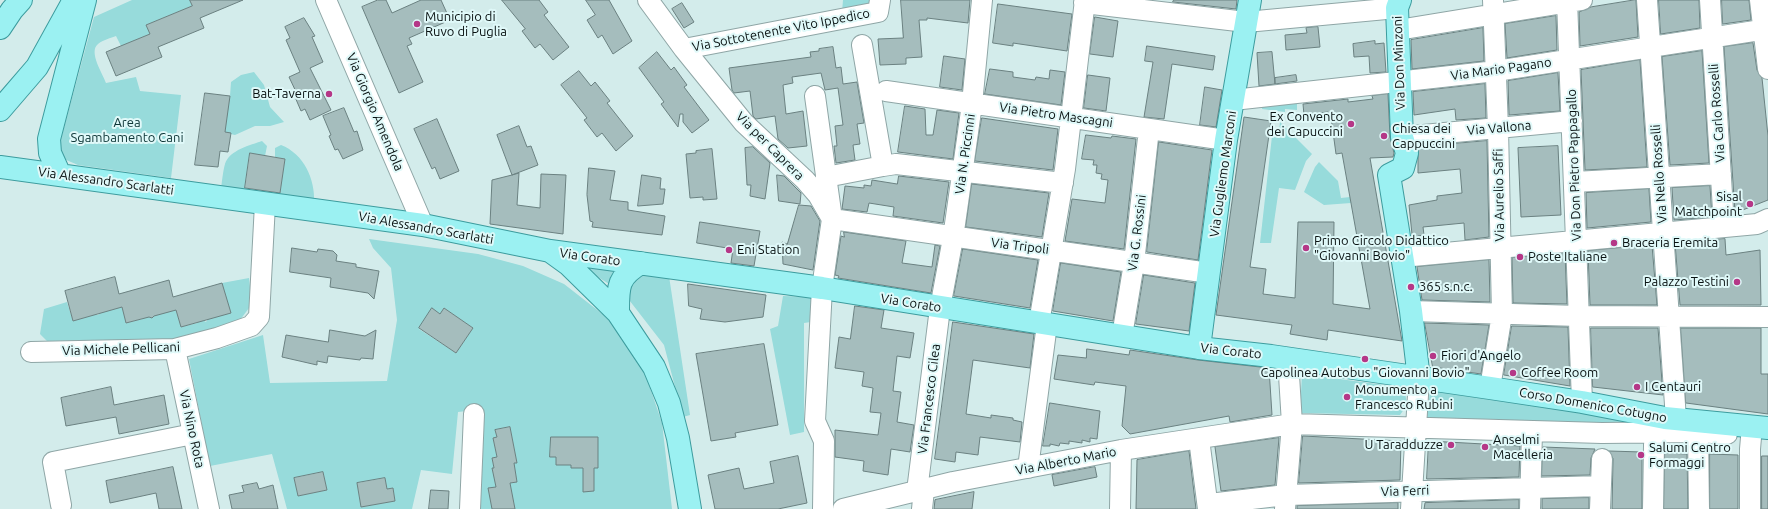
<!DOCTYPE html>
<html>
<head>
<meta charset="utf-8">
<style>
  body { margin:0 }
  canvas { display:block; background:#d3eceb }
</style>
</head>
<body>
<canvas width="1768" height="509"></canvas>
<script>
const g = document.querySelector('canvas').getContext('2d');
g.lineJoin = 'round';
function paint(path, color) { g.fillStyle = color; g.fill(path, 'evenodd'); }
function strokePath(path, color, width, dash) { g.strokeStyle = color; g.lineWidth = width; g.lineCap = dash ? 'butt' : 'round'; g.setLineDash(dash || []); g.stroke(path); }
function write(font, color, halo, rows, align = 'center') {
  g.font = font + ' Ubuntu,sans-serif'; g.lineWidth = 4; g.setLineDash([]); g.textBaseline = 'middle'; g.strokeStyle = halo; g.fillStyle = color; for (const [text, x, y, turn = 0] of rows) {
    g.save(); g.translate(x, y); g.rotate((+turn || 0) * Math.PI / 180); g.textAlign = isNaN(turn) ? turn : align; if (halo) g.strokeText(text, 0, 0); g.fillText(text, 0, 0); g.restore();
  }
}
paint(new Path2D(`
  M132 0H190L192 6 146 25 150 34 121 46 116 36C111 38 103 40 98 44 88 52 103 74 106 83L136 77 140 91 181 95 171 178 78 165 64 159 59 146 94 17Z
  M843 0H870L869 7 842 12Z
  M254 72 264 85 270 107 284 122 270 126H255L235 135 212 130 230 96 231 82 241 75Z
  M1297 100V110L1285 109V112L1262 109 1263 103Z
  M1280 122 1312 154 1306 161 1295 190 1279 188 1271 243H1260L1272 136 1281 135 1279 132Z
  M262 141 267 146 265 156 250 153 244 194 221 189C222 181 223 171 225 164 229 150 251 145 262 141Z
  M281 145C304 154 315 179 314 202L279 199 285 159 275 157V148Z
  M1319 162 1338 181 1341 198 1350 197 1351 203 1324 205 1304 192 1315 167Z
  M369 239 478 254 523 266 564 284 614 323 645 373 662 423 672 509H515L509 483 517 482 513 463H517L510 427 495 430 497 437 493 438 497 457 492 458 497 487 489 488 495 509H480L484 409 458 412 452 474 421 470 412 509H287L272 454 210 466 189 359 263 335 270 383 387 381 397 320 391 268 373 248ZM444 308 473 328 456 353 419 329 432 309 440 314ZM551 437H598V468H572L571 465H556V457H550ZM323 472 327 490 298 496 294 478ZM385 478 387 489 393 488 395 501 361 507 357 483Z
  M622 264 609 284 579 265Z
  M639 272 669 276 690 415 683 417 664 345 626 296Z
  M249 278 252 304 240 320 191 339 47 341 40 334 44 309 67 302 73 321 90 316 92 313 98 315 102 310 107 311 122 307 126 323 142 319 146 316 152 318 155 313 176 310 181 327 197 323 201 319 206 322 209 317 230 313 222 283Z
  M783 296 812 297 811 322 804 323V432L790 435 770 329 778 326Z
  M1302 374 1399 387 1405 392 1407 405 1400 415 1300 413Z
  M1430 389 1664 425 1427 420Z`), '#97dbdb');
const building = new Path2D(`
  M190 0H243L200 18 204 28 158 47 162 57 116 76 106 52 150 34 146 25 192 6Z
  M378 0H386L392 13 421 0H441L450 20 409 38 412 44 407 46 423 82 399 93 362 7Z
  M502 0H539L548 12 544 15 569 47 553 60 540 44 535 48 522 31 525 29Z
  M586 0H609L632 41 613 54 602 35 598 38 587 20 595 15Z
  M901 0H970L968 23 927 18V20H919L922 57 906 58V64L880 65 878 39 903 38Z
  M1174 0H1237L1236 9 1173 2Z
  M1636 0 1638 37 1580 46 1579 12 1591 7Z
  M1659 0H1699L1700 28 1661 34Z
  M1722 0H1749L1751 20 1723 24Z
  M682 3 694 22 684 28 672 9Z
  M998 4 1072 14 1067 51 1013 43V46L993 43Z
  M1556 16 1557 50 1507 58 1505 24Z
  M1095 17 1118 21 1113 57 1090 54Z
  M304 18 315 36 312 37 323 62 310 68 331 110 310 120 305 109 301 111 295 97 298 96 289 77 300 72 286 40 290 38 285 27Z
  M1318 27 1320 47 1286 50 1285 35 1307 33 1306 28Z
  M1483 28 1484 61 1412 69 1411 40Z
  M1375 41V44L1384 43 1386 72 1370 73 1369 56 1354 57 1353 44Z
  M1753 43 1757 70 1762 78 1768 136V200L1735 213 1724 47Z
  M1147 46 1215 56 1213 70 1172 64 1164 119 1144 117 1153 62 1145 61Z
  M833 47 836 68 841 67 843 84 857 82 864 123 857 124 860 144 853 145 855 160 836 163 834 146H837L835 126 843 125 838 88 825 90 821 73 792 77 793 83 783 85 786 114 803 111 807 146 788 148 778 139 775 116 756 119 753 116 750 91 734 93 732 90 729 68 811 57 810 52 819 51V49Z
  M1702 51 1709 163 1670 165 1662 57Z
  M657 52 671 70 674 67 687 85 684 87 709 120 692 133 683 122V114H680L678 127 661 104 664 102 639 68Z
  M1272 52 1275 84 1259 86 1257 53Z
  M944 56 965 59 962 90 940 87Z
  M1640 60 1647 167 1585 170 1581 70Z
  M990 69 1013 72V77L1035 80 1036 77 1049 79 1050 70 1065 72 1061 105 985 94Z
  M579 71 591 86 595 82 610 101 607 103 633 136 616 151 602 133 597 137 584 120 587 118 561 85Z
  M1558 73 1560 111 1509 115 1508 81Z
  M1088 75 1110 78 1106 111 1084 108Z
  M1296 75 1297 81 1275 84V78Z
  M1485 84 1486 118 1456 120 1455 109 1414 115 1413 92Z
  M1205 87 1222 90 1216 127 1200 125Z
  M205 93 230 96 225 132 231 133 228 152 220 151 218 167 195 165Z
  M1388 94 1390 137 1394 153 1393 157 1370 158 1402 341 1328 330 1327 340 1290 334 1292 325 1216 315 1244 117 1271 121 1250 267 1266 269 1263 294 1295 298 1298 222H1334L1333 304 1370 309 1342 153 1336 154 1331 117 1329 118 1328 112 1304 115 1303 104 1348 99V102L1373 99 1372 96Z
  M905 106 925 109 926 135H933L937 110 959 113 953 159 898 152Z
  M344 108 354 132 357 131 363 150 343 159 338 149 335 150 329 136 331 135 323 116Z
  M982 118 1058 129 1053 170 975 161Z
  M437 119 459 171 440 179 435 167 432 169 414 129Z
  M519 126 527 147 531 146 538 165 512 175 519 173 517 205 540 208 541 174 566 175 563 234 490 224 492 180 512 175 497 135Z
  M1086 135 1111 138 1112 136 1136 139 1124 249 1065 241 1072 199 1105 203 1108 180 1101 179 1102 174 1096 173 1097 165H1093L1094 160 1082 159Z
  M1487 141 1489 237 1465 240 1464 223 1423 227 1424 235 1418 236 1419 244H1413L1409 205 1437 200V196L1462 193 1460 169 1418 173V147Z
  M1159 142 1212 150 1198 260 1147 252Z
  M1558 146 1561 215 1521 217 1518 148Z
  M753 147 770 163 765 199 750 196 751 185H747L745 148Z
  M712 149 717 199 703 200V197L690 198 686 154 696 153V151Z
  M250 153 285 159 280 193 245 188Z
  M589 168 615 171 610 200 628 202V210L665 216 662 235 592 227 593 222 590 221 587 195Z
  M642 175 661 178 660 189H665L663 204 638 206Z
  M777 175 784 176 801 193 800 204 779 201Z
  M899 176 949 182 943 223 893 216 894 207 869 203 867 212 842 209 845 186 864 188V185L871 186 872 180 897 184Z
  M972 184 1049 193 1042 237 966 227Z
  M1710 186 1712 217 1674 220 1672 188Z
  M1649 189 1651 222 1587 228 1586 193Z
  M799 205 811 206 820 221 813 270 783 264 782 242 787 244Z
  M700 222 760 231 754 266 731 263 733 249 697 243Z
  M844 232 906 241 902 263 932 267 935 245 940 246 931 293 838 278 839 276 835 275 841 236 844 237Z
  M1725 239 1726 255 1760 250 1761 305H1680L1675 243Z
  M1652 245 1657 305H1590L1588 251Z
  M292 248 317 252 318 249 333 251 337 255 336 261 356 264V267L379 271 374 299 368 293 330 287 331 278 290 272Z
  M963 249 1038 260 1030 308 954 296Z
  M1565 253 1567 304 1513 303 1512 258Z
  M1489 260 1490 302 1422 300 1417 267Z
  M1061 263 1121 272 1113 321 1053 311Z
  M1144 275 1195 283 1189 331 1136 324Z
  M115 277 119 294 169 280 173 297 222 283 231 313 181 327 176 310 154 316 152 318 149 317 126 323 122 307 73 321 65 291Z
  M688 284 766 295 763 317 725 322 700 319 702 309 689 306Z
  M855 306 884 310 881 328 914 333 910 358 897 356 893 391 901 392 897 422 914 425 910 452 891 449 888 475 863 471 864 461 835 457V430L878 435 881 413 870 412 873 388 862 386 864 372 835 368 839 337 850 339Z
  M432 308 440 314 444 308 473 328 456 353 419 328Z
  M953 322 1034 334 1030 368 973 360 966 414 991 418V415L1013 418V420L1022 422 1020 442 980 437 978 455 956 452 955 462 935 459Z
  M1425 323 1489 325 1481 374 1433 367Z
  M1512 326 1568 327 1570 386 1504 375Z
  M1591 328H1658L1663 395 1593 387Z
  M1681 328H1761V374H1768V414L1686 403Z
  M330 330 365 336 376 330 373 359 361 358 360 360 328 356 327 363 317 361V365L282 357 286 335 328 342Z
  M764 344 778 425 735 433 736 437 711 441 696 354Z
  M1087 349 1129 355 1130 350 1198 360 1269 368 1272 415 1230 422 1229 416 1130 434 1122 426 1126 386 1095 382 1094 385 1054 379 1058 355 1086 358Z
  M111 387 114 405 164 395 169 424 119 434 116 417 66 426 61 398Z
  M1050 403 1100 411 1097 439 1090 438V442L1082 440V443L1069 441V444L1060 443 1059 446 1050 444V446H1043Z
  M510 427 517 463H514L517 482 510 483 515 509H492L488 488 496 487 492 468H494L492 458 497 457 493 438 497 437 495 430Z
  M1303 436 1401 441 1400 480 1299 483Z
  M551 437H598V468H594V491L583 492V468H571V465H556V457H550Z
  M1279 438 1275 485 1221 491 1215 447Z
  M1429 441 1520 446 1519 477 1427 479Z
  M1543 447 1595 449 1591 458 1590 475 1542 476Z
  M1189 451 1196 509H1136L1137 460Z
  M1609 451 1642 452V509H1612L1613 459Z
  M1665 453 1687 454 1688 509H1664Z
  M1710 454 1738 455V509H1710Z
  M798 456 807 503 778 509H715L708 475 739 468 744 489 774 483 770 462Z
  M1762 456H1768V509H1762Z
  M173 467 182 509H159L156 493 110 503 106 481Z
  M1095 467 1097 477 1054 486 1052 475Z
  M323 472 327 490 298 496 294 478Z
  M385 478 387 489 393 488 395 501 361 507 357 483Z
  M257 483 259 489 273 485 278 509H232L229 495 244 492 242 486Z
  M431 490 449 491 448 509H429Z
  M974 492 972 509H934L935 500Z
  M1589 498V509H1542V499Z
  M1519 500V509H1424L1425 503Z
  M1398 503V509H1297V506Z`);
paint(building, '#a5bdbd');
strokePath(building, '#6b8181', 1);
const minor = new Path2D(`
  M326 0 423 225
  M648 0 684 49 744 123 805 180 818 195 832 219 822 288 815 421 824 441 823 509
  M1567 0 1582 402
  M1647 0 1676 419
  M1710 0 1724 226
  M1760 0 1768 69
  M1084 3 1246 22 1397 8
  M1398 30 1582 0
  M684 49 878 12 880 0
  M886 91 1226 140
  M815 96 832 219 1209 273
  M1233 100 1496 71 1768 29
  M1402 137 1572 121
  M883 166 896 164 1063 183
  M826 177 883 166 862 45
  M1574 182 1721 174
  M1402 257 1757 224 1768 219
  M1411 311 1579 316 1768 317
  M1039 323 1065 169 1085 0
  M1122 336 1134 263 1149 129
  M175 349 209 509
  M31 352 175 349 217 338 251 326 259 317 265 204
  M1490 388 1502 314 1498 128 1493 0
  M1698 432 1699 509
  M1199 439 1208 509
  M1028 468 1047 324
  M917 491 940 308 953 238 972 104 982 0
  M1209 504 1286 495 1601 486
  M61 505 53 462 193 434
  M470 509 474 414
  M843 509 953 482 1121 450 1292 424 1602 433 1698 432 1727 434
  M922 509 924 490
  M1120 509 1121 450
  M1285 509 1292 424 1288 359
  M1411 509 1419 379
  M1530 509 1532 431
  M1600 509 1602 459
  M1653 509 1654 445 1656 433
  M1750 509V449L1752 426`);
const major = new Path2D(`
  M1400 0 1397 8 1402 137 1407 153 1403 168 1389 175 1411 311 1419 379
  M0 28 12 10 21 0
  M0 110 37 67 74 0
  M0 167 423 225 550 251 568 264 618 313 654 367 669 403 678 438 690 509
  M60 175 50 153 49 139 85 0
  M550 251 822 288 1199 348 1271 356 1490 388 1582 402 1665 418 1768 428
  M618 313C618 287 617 277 641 263
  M1199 348 1226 140 1250 0`);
strokePath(minor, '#8fa6a6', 22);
strokePath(major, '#3d9c9e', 24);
strokePath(minor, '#fff', 20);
strokePath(major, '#9bf1f2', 22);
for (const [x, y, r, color] of [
  [417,24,4,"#b53787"],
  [329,94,4,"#b53787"],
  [1351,124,4,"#b53787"],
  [1384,136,4,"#b53787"],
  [1750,204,4,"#b53787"],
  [1614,243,4,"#b53787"],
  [1306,248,4,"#b53787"],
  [729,250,4,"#b53787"],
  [1520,257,4,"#b53787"],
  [1737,282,4,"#b53787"],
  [1411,287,4,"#b53787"],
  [1433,356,4,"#b53787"],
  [1365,359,4,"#b53787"],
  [1513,373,4,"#b53787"],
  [1637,387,4,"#b53787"],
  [1347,397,4,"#b53787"],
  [1451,445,4,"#b53787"],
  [1485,447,4,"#b53787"],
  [1641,455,4,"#b53787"]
]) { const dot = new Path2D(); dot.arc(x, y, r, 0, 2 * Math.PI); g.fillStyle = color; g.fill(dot); strokePath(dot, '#e0f9f9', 1.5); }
write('13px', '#091212', '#e0f9f9', [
  ["Municipio di",425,17],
  ["Ruvo di Puglia",425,32],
  ["Bat-Taverna",321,94,"right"],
  ["Ex Convento",1343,117,"right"],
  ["dei Capuccini",1343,132,"right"],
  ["Chiesa dei",1392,129],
  ["Cappuccini",1392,144],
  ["Sisal",1742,197,"right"],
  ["Matchpoint",1742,212,"right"],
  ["Primo Circolo Didattico",1314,241],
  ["\"Giovanni Bovio\"",1314,256],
  ["Braceria Eremita",1622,243],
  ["Eni Station",737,250],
  ["Poste Italiane",1528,257],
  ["Palazzo Testini",1729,282,"right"],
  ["365 s.n.c.",1419,287],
  ["Fiori d'Angelo",1441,356],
  ["Capolinea Autobus \"Giovanni Bovio\"",1365,373,"center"],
  ["Coffee Room",1521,373],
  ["I Centauri",1645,387],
  ["Monumento a",1355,390],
  ["Francesco Rubini",1355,405],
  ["Anselmi",1493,440],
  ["Macelleria",1493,455],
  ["U Taradduzze",1443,445,"right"],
  ["Salumi Centro",1649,448],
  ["Formaggi",1649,463]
], 'left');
write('13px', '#091212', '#e0f9f9', [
  ["Via Sottotenente Vito Ippedico",781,30,-11],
  ["Via Don Minzoni",1399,63,-92],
  ["Via Mario Pagano",1501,69,-8],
  ["Via Giorgio Amendola",375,112,67],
  ["Via Carlo Rosselli",1717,113,-94],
  ["Via Pietro Mascagni",1056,115,8],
  ["Via Vallona",1499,128,-5],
  ["Via per Caprera",770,146,45],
  ["Via N. Piccinni",965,154,-82],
  ["Via Don Pietro Pappagallo",1574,165,-92],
  ["Via Gugliemo Marconi",1223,174,-82],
  ["Via Nello Rosselli",1659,174,-94],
  ["Via Alessandro Scarlatti",106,181,8],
  ["Via Aurelio Saffi",1499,195,-91],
  ["Via Alessandro Scarlatti",426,228,10],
  ["Via G. Rossini",1137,233,-83],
  ["Via Tripoli",1020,246,7],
  ["Via Corato",590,257,8],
  ["Via Corato",911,303,9],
  ["Via Michele Pellicani",121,349,-2],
  ["Via Corato",1231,351,6],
  ["Via Francesco Cilea",929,399,-83],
  ["Corso Domenico Cotugno",1593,405,10],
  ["Via Nino Rota",192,429,78],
  ["Via Alberto Mario",1066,461,-11],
  ["Via Ferri",1405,491,-2]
]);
write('13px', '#0e3637', '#e0f9f9', [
  ["Area",127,123],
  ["Sgambamento Cani",127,138]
]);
</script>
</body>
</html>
